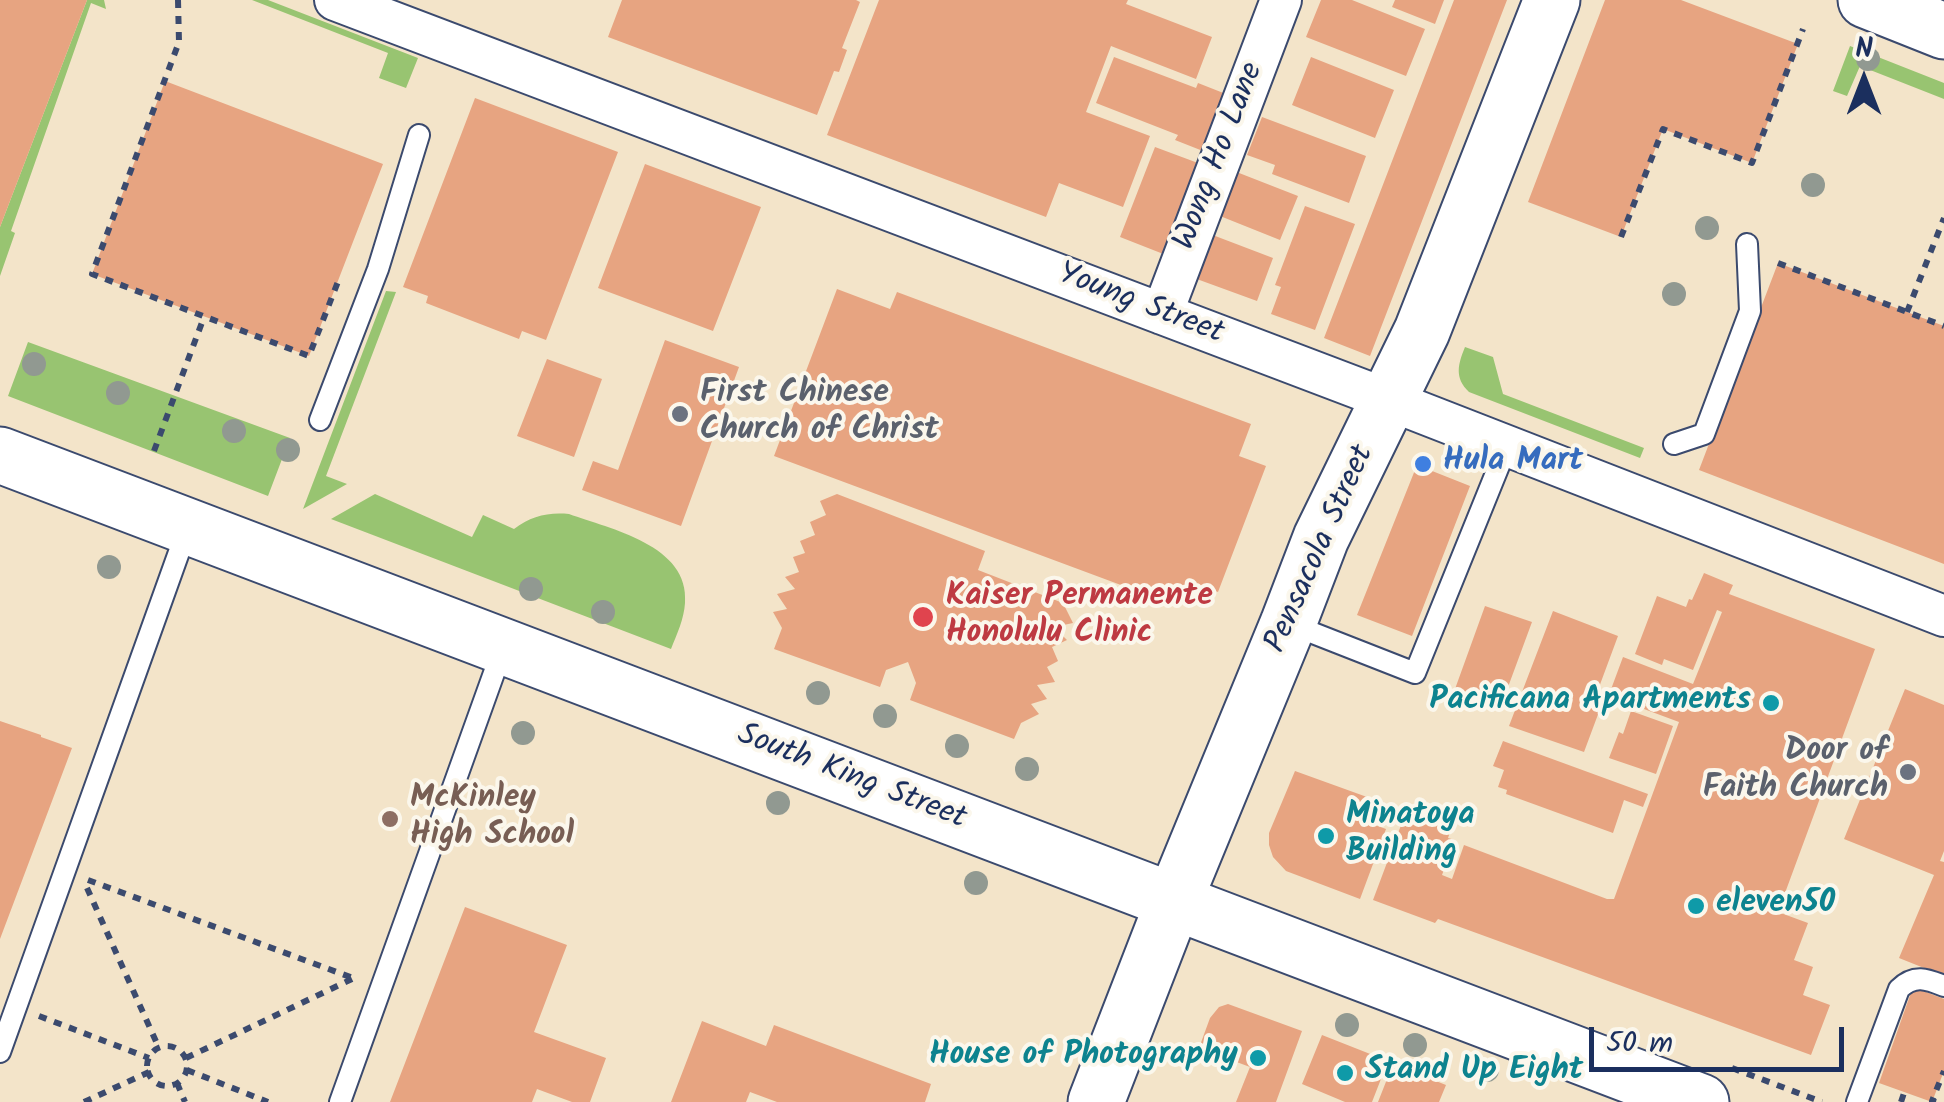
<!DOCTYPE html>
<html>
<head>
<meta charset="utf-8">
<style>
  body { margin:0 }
  #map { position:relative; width:1944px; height:1102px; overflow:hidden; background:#f3e4c9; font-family:Kalam,sans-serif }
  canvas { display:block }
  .north { position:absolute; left:1814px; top:30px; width:100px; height:100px; -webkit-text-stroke:8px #fbf7ec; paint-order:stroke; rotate:0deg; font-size:28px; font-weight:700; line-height:40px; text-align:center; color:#1b2f5e }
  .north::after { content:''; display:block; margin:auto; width:35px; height:45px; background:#1b2f5e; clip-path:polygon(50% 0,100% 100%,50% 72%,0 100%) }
  .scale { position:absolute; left:1589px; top:1027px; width:255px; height:45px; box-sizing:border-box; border:5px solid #1b2f5e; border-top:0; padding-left:12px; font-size:30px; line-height:35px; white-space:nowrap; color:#1b2f5e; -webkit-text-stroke:8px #fbf7ec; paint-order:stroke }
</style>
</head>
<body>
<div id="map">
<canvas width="1944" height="1102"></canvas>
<div class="north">N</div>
<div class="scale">50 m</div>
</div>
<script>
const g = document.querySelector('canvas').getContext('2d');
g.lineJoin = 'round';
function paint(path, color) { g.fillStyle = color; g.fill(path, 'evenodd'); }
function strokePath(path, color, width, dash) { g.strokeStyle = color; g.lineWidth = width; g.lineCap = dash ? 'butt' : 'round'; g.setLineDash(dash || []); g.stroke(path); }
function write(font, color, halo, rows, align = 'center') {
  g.font = font + ' Kalam,sans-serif'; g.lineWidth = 8; g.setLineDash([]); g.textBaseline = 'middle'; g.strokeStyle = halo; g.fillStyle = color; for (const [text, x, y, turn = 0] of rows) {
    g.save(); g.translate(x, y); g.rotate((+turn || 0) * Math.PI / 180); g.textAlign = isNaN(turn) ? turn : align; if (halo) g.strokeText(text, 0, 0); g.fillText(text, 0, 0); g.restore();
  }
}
paint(new Path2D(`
  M87 0H104L106 9 91 3 11 231 15 233 0 276V227Z
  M252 0H268L418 58 406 88 379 78 388 53Z
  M1850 46 1944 83V99L1860 66 1847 96 1833 91Z
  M386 291 396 292 326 476 347 484 303 509Z
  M28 342 290 438 268 496 8 396Z
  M1465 347 1493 357 1503 394 1644 448 1640 458 1469 392C1454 378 1458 364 1465 347Z
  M375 494 472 537 483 515 514 529C531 516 548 512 569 514 610 529 690 545 685 603 684 619 677 634 671 649L331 519Z`), '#98c471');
paint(new Path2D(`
  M0 0H87L0 227Z
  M622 0H856L860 2 842 48 847 50 839 72 834 71 817 115 608 37Z
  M879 0H1128L1126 4 1212 37 1196 79 1111 46 1086 112 1150 136 1123 207 1059 183 1046 217 827 135Z
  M1321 0H1352L1425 29 1406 76 1306 37Z
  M1395 0H1444L1435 24 1392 7Z
  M1454 0H1507L1370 356 1324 338Z
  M1605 0H1681L1798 44 1752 163 1663 129 1621 237 1528 202Z
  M1114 57 1196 88 1198 83 1231 96 1208 153 1175 140 1178 135 1096 103Z
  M1311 57 1394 90 1375 138 1292 105Z
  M165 81 383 164 309 356 92 274Z
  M475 98 618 152 546 340 522 331 519 339 426 303 428 296 403 287Z
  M1262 117 1366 156 1349 203 1272 174 1275 165 1247 155Z
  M1155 147 1206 166 1171 257 1120 237Z
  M645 164 761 207 713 331 598 288Z
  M1234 171 1298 196 1280 240 1220 216 1227 198 1223 197Z
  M1305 206 1355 224 1315 330 1271 314 1281 287 1275 285Z
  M1210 234 1273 258 1257 301 1194 278Z
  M1778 263 1944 326V564L1699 470Z
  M837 289 890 309 897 292 1251 424 1239 456 1266 466 1218 592 1190 582 1180 607 774 456Z
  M665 340 739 367 681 526 582 490 593 461 618 470Z
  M547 359 602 379 574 457 517 436Z
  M1417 465 1470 486 1412 636 1357 615Z
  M837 494 985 551 978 570 1063 603 1073 623 1054 627 1067 640 1052 647 1058 661 1047 667 1055 682 1037 685 1047 699 1031 704 1039 714 1021 723 1014 739 910 700 916 683 908 662 886 670 880 687 774 649 782 628 773 612 787 609 777 594 795 589 785 577 799 572 793 557 805 553 800 541 815 535 810 522 826 515 820 501Z
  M1704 573 1733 585 1729 594 1875 649 1778 912 1808 923 1794 960 1813 967 1803 995 1830 1005 1811 1055 1438 919 1435 923 1373 900 1403 820 1410 823 1415 812 1452 826 1448 838 1455 840 1442 875 1452 879 1464 845 1607 899H1614L1679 722 1644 709 1646 705 1610 692 1623 657 1693 684 1722 612 1717 610 1693 670 1664 659 1662 665 1635 654 1657 596 1686 607 1689 599 1692 600Z
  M1485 606 1532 622 1501 706 1455 689Z
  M1553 611 1618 636 1595 698 1603 701 1584 752 1509 726Z
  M1905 689 1944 705V851L1940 861 1944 862V976L1899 958 1934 875 1844 839Z
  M1631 711 1673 726 1656 774 1609 758 1619 732 1623 734Z
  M0 721 41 735V737L72 748 0 939Z
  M1503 741 1648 794 1643 807 1624 800 1613 833 1506 794 1507 790 1498 787 1504 770 1493 766Z
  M1295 771 1367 797 1358 819 1386 829 1360 899 1286 871 1273 857 1269 845V833Z
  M465 907 567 945 534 1032 606 1058 590 1102H572L537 1089 532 1102H390Z
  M1913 987 1944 999V1071L1932 1102 1879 1083Z
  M1228 1004 1302 1031 1276 1102H1236L1250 1067 1199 1048 1210 1018 1219 1007Z
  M702 1021 766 1046 774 1025 931 1084 925 1102H777L750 1092 746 1102H671Z
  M1322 1035 1388 1061 1372 1102H1345L1302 1084Z
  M1393 1064 1446 1085 1439 1102H1378Z`), '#e7a481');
const lane = new Path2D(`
  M320 420 378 269 419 135
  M1674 444 1704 434 1750 311 1747 244
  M1290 624 1415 673 1507 446
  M0 1052 188 527
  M340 1102 503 648
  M1857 1102 1899 989C1914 974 1927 979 1944 986`);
const street = new Path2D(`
  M335 0 1389 400 1944 616
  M1162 314 1281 0`);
const secondary = new Path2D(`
  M1096 1102 1174 901 1288 624 1321 538 1422 331 1552 0`);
const primary = new Path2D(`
  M1866 0 1944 31
  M0 455 1701 1102`);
strokePath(lane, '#3b4a6e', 24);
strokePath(street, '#3b4a6e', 44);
strokePath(secondary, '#3b4a6e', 59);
strokePath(primary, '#3b4a6e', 59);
strokePath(new Path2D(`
  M178 0 179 42 92 274 309 356 339 279
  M1621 237 1663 129 1752 163 1803 29
  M1778 263 1944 326
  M1907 312 1944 218
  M154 451 204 317
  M88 880 353 978
  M87 888 159 1048
  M39 1016 149 1058
  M147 1066a20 20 0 1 1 40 0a20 20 0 1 1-40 0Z
  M186 1058 352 979
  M1732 1068 1822 1102
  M187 1070 268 1102
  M177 1083 185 1102
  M84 1102 149 1072
  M1901 1102 1904 1093
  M1936 1102 1932 1101 1944 1071`), '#3b4a6e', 6, [8, 8]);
strokePath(lane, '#fff', 20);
strokePath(street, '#fff', 40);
strokePath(secondary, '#fff', 55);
strokePath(primary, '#fff', 55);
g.fillStyle = '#919991';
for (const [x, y] of [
  [1868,59],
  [1813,185],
  [1707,228],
  [1674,294],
  [34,364],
  [118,393],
  [234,431],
  [288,450],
  [109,567],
  [531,589],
  [603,612],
  [818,693],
  [885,716],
  [523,733],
  [957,746],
  [1027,769],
  [778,803],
  [976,883],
  [1347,1025],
  [1415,1045],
  [1487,1070]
]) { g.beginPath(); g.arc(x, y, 12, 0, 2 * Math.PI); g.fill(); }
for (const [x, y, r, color] of [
  [680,414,10,"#6b7280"],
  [1423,464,10,"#3f7fe0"],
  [923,617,12,"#e0444e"],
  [1771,703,10,"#0f9aa8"],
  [1908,772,10,"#6b7280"],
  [390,819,10,"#8d6e63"],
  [1326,836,10,"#0f9aa8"],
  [1696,906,10,"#0f9aa8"],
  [1258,1058,10,"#0f9aa8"],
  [1345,1073,10,"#0f9aa8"]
]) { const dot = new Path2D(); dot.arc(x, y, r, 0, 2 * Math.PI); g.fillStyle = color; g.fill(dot); strokePath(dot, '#fbf7ec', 4); }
write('32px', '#1b2f5e', '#fbf7ec', [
  ["Wong Ho Lane",1221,157,-69],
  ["Young Street",1140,306,21],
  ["Pensacola Street",1322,550,-66],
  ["South King Street",851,779,21]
]);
write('bold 32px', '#5b616d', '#fbf7ec', [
  ["First Chinese",700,396],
  ["Church of Christ",700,433],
  ["Door of",1888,754,"right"],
  ["Faith Church",1888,791,"right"]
], 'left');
write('bold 32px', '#366cbe', '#fbf7ec', [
  ["Hula Mart",1443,464]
], 'left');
write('bold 32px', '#be3a42', '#fbf7ec', [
  ["Kaiser Permanente",946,599],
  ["Honolulu Clinic",946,636]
], 'left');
write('bold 32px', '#0d838f', '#fbf7ec', [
  ["Pacificana Apartments",1751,703,"right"],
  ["Minatoya",1346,818],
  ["Building",1346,855],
  ["eleven50",1716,906],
  ["House of Photography",1238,1058,"right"],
  ["Stand Up Eight",1365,1073]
], 'left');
write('bold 32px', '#785e54', '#fbf7ec', [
  ["McKinley",410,801],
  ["High School",410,838]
], 'left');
</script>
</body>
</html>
